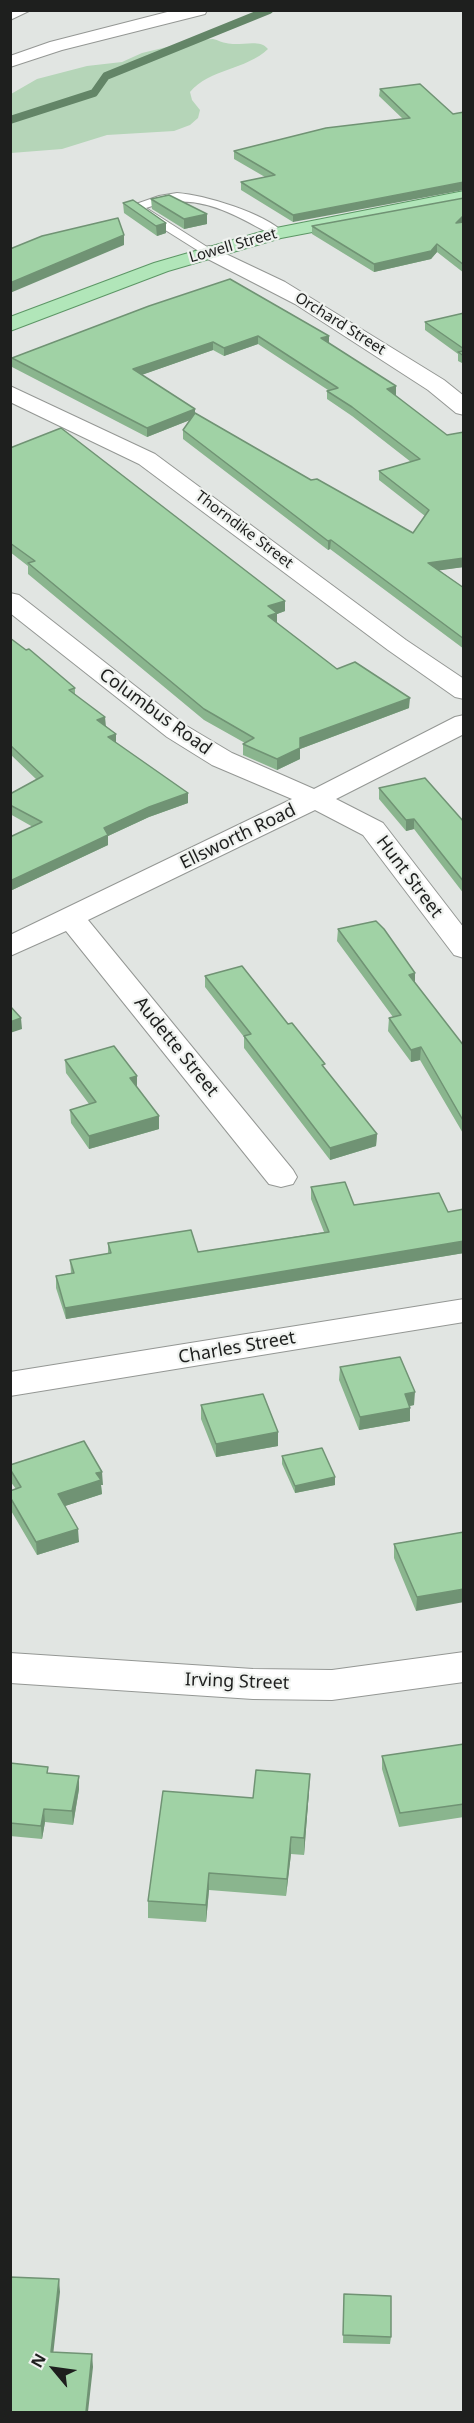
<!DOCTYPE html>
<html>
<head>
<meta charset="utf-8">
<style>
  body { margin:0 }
  #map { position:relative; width:474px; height:2423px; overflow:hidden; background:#e1e5e2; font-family:"Noto Sans",sans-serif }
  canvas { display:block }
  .frame { position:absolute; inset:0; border:12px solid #1e1f1e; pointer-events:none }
  .north { position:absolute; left:24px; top:2339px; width:60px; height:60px; -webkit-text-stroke:4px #eff2ef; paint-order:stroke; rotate:299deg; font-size:16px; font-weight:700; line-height:24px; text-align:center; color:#1e1f1e }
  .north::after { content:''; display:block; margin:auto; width:21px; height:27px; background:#1e1f1e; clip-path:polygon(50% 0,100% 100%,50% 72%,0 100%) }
</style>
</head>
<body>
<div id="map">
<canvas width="474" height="2423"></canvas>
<div class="frame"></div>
<div class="north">N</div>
</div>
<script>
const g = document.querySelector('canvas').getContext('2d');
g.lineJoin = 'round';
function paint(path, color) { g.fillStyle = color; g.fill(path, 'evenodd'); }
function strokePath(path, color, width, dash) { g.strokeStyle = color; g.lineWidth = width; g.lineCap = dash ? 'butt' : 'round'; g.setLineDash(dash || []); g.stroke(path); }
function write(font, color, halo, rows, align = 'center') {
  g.font = font + ' "Noto Sans",sans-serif'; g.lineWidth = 4.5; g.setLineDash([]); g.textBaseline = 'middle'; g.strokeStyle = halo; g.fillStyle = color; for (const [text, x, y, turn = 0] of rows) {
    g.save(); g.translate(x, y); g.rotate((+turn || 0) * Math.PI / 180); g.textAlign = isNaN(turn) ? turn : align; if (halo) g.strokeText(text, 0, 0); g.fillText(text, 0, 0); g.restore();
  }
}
paint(new Path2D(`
  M213 39C218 40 223 43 226 43 240 47 259 38 268 49 246 70 209 69 190 92L192 100 200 110 198 118 190 125 174 131 107 135 62 149 11 153V94L37 79 87 66 122 62 142 53 196 40Z`), '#b5d5b8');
strokePath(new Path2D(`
  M10 120 94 93 106 76 269 10`), '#638567', 8);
const lane = new Path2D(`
  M16 10H31L10 20V13Z
  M177 193C205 195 264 213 284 233L278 237 274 236C231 213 196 190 146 208L215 252 213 255H205L135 211 136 204 159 196Z`);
const street = new Path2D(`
  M175 10H207L205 14 62 50 10 67V56L50 42Z
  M209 246 285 282 444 380 464 396V415L456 413 428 390 295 304 202 256 199 252 202 248Z
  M10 386 155 454 406 640 464 679V699L455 697 388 650 139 464 10 402Z
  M10 593 19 595 185 725 232 753 314 789 455 717 464 715V734L336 799 383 823 464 928V958L454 955 363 835 315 810 88 920 293 1170 297 1177 293 1184 281 1187 269 1184 66 931 10 956V935L292 799 212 765 167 737 10 613Z
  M464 1299V1322L10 1396V1372Z
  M464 1652V1682L332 1700 253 1699 10 1683V1653L253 1669 332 1670Z`);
const primary = new Path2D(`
  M464 191V203L281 238 168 271 10 331V317L154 263 271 229Z`);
strokePath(lane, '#949794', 2);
strokePath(street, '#949794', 2);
strokePath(primary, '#5c9665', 2);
paint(lane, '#fff');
paint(street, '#fff');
paint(primary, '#b1e6b9');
paint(new Path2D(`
  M380 89 453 114 293 222 241 190V182L265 177 234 159V151L403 119 379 96Z
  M464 198V273L437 252 431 259 374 272 312 234V226Z
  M151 199 207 214V224L184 229 152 209Z
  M123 203 166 223V233L157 236 124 213Z
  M149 306 329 344 396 395H395L464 567 439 570 464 588V649L330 549 328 550 183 439V430L190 420 147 437 12 367V358ZM258 344 328 390 327 391V399L352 416 411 462 379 471V480L425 516 413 533 311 480 195 413 141 375 213 350 224 356Z
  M464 313V364L458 361V354L425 330V322Z
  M10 448 285 601V611L277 614V623L337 669 409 708 300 749V759L277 770 243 755V744L245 743 204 720 28 574V566L10 552Z
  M10 638 75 688V694L106 726 116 734V743L188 803 149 817 108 836V845L10 891V837L33 827 10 814V794L37 780 10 754Z
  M379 788 464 822V894L414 829 406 831 379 799Z
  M338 929 415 973V983L464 1046V1135L420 1060 411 1062 388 1031 389 1018 393 1017 337 941Z
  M205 976 377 1134 376 1146 330 1160 244 1048V1037L205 987Z
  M65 1060 159 1116V1129L89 1149 71 1123 70 1110 89 1104 66 1073Z
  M311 1187 354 1205 448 1212 464 1209V1253L66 1319 56 1288V1276L71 1273 70 1260 108 1254V1243L198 1252 324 1232 311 1199Z
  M340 1367 414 1405 410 1406V1421L359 1430 339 1380Z
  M201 1405 278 1432V1446L216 1457 201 1419Z
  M282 1456 335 1485 295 1493 282 1464Z
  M10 1465 103 1485H101L102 1494 65 1506 79 1542 37 1555 10 1509V1491L16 1489 10 1481Z
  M464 1532 416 1611 394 1558V1544Z
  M464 1744V1817L399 1827 382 1769V1756Z
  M10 1757H12V1764L49 1773 79 1776V1789L73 1825 45 1822 42 1839 10 1836Z
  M309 1791 304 1855 291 1854 286 1896 209 1890 206 1922 148 1918V1901L253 1798Z
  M344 2294 391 2337 390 2344 343 2343Z`), '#8ab58e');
paint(new Path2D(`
  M464 182V190L293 222V215Z
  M207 214V224L184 229V219Z
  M464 215V222L456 223Z
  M166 223V233L157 236 156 226Z
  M124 235V245L10 293V283Z
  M437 244V252L431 259 374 272V264Z
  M258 336V344L224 356V348Z
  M329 336V345L321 338Z
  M213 342V350L133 378V369Z
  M396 386V395L387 398V389Z
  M195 409V418L147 437V428Z
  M331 540 330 549 328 550V541Z
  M464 558V567L428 572V563Z
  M285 601V611L277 614V624L268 627V606Z
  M410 698 409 708 300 749V759L277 770V759L300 738Z
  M105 717 106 727 97 720Z
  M116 734V744L108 737Z
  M188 793V803L149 817 108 836V845L10 891V881L104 828 149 807Z
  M414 819V829L406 831V820Z
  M415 973V986L409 975Z
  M21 1018 22 1029 10 1033V1022Z
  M421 1047 420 1060 411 1062V1050Z
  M137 1076V1089L130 1078Z
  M159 1116V1129L89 1149V1136Z
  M377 1134 376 1146 330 1160V1148Z
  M464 1241V1253L66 1319 65 1308Z
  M415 1392 414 1405 404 1407 405 1394Z
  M410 1408V1421L359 1430 360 1417Z
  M278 1432V1446L216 1457V1444Z
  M102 1472 103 1485H101L102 1494 59 1508 58 1494 96 1473Z
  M335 1477V1485L295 1493V1486Z
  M78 1529 79 1542 37 1555 36 1542Z
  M464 1589V1602L416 1611 417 1597Z
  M310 1774 309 1791 304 1855V1838Z
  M79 1776V1789L73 1825 72 1811Z
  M44 1809 45 1822 42 1839 41 1826Z
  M291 1837V1854L286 1896 287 1879Z
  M209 1873V1890L206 1922V1905Z
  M59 2279 60 2292 52 2365 51 2352Z
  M92 2354 93 2367 88 2412H86Z`), '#709374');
const building = new Path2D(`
  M420 84 453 114 464 112V182L293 215 241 182 275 175 234 151 326 128 410 118 380 89Z
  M169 195 207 214 184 219 151 199Z
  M464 198V215L456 223 464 222V265L437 244 431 251 374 264 312 226Z
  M133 200 166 223 156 226 123 203Z
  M118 218 124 235 10 283V249L42 236Z
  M230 279 329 336 321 338 396 386 387 389 447 435 464 432V558L428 563 464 588V639L331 540 328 541 183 430 195 413 311 480 317 479 413 533 429 510 379 471 420 459 352 407 327 391 338 388 258 336 224 348 213 342 133 369 195 409 147 428 12 358 149 306Z
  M464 313V349L425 322Z
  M464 351V356L458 352Z
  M61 428 285 601 268 606 277 613 268 616 337 669 355 662 410 698 300 738V748L277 759 243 744 254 738 204 709 28 563 35 561 10 543V448Z
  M10 638 26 650 29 649 75 688 69 690 105 717 97 720 116 734 108 737 188 793 149 807 104 828 108 835 10 881V837L42 822 10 805V794L43 776 10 745Z
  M425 778 464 822V882L414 819 406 820 379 788Z
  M376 921 384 929 415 973 409 975 464 1046V1122L421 1047 411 1050 389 1018 401 1015 338 929Z
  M242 966 288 1024 292 1023 325 1064 322 1065 377 1134 330 1148 244 1036 251 1034 205 976Z
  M10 1006 21 1018 10 1022Z
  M114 1046 137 1076 130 1078 159 1116 89 1136 70 1110 96 1102 65 1060Z
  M345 1182 354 1205 439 1193 448 1212 464 1209V1241L65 1308 56 1276 74 1273 70 1260 111 1253 108 1243 191 1230 198 1252 329 1232 311 1187Z
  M400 1357 415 1392 405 1394 410 1408 360 1417 340 1367Z
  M263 1394 278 1432 216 1444 201 1405Z
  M84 1441 102 1472 96 1473 101 1480 58 1494 78 1529 36 1542 10 1497V1491L21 1487 10 1469V1465Z
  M322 1448 335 1477 295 1486 282 1456Z
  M464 1532V1589L417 1597 394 1544Z
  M464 1744V1804L400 1813 382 1756Z
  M10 1763 48 1767 47 1773 79 1776 72 1811 44 1809 41 1826 10 1823Z
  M256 1770 310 1774 304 1838 291 1837 287 1879 209 1873 206 1905 148 1901 163 1791 253 1798Z
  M10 2277 59 2279 51 2352 92 2354 86 2412H10Z
  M344 2294 391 2296V2337L343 2335Z`);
paint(building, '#a0d2a5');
strokePath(building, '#709374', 1.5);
write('15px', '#1e1f1e', '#eff2ef', [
  ["Lowell Street",233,246,-16],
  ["Orchard Street",340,324,32],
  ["Thorndike Street",244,530,37]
]);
write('18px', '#1e1f1e', '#eff2ef', [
  ["Columbus Road",155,712,36],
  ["Ellsworth Road",238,837,-26],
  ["Hunt Street",409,877,53],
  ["Audette Street",176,1047,51],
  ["Charles Street",237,1348,-10],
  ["Irving Street",237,1682,2]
]);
</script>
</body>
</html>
